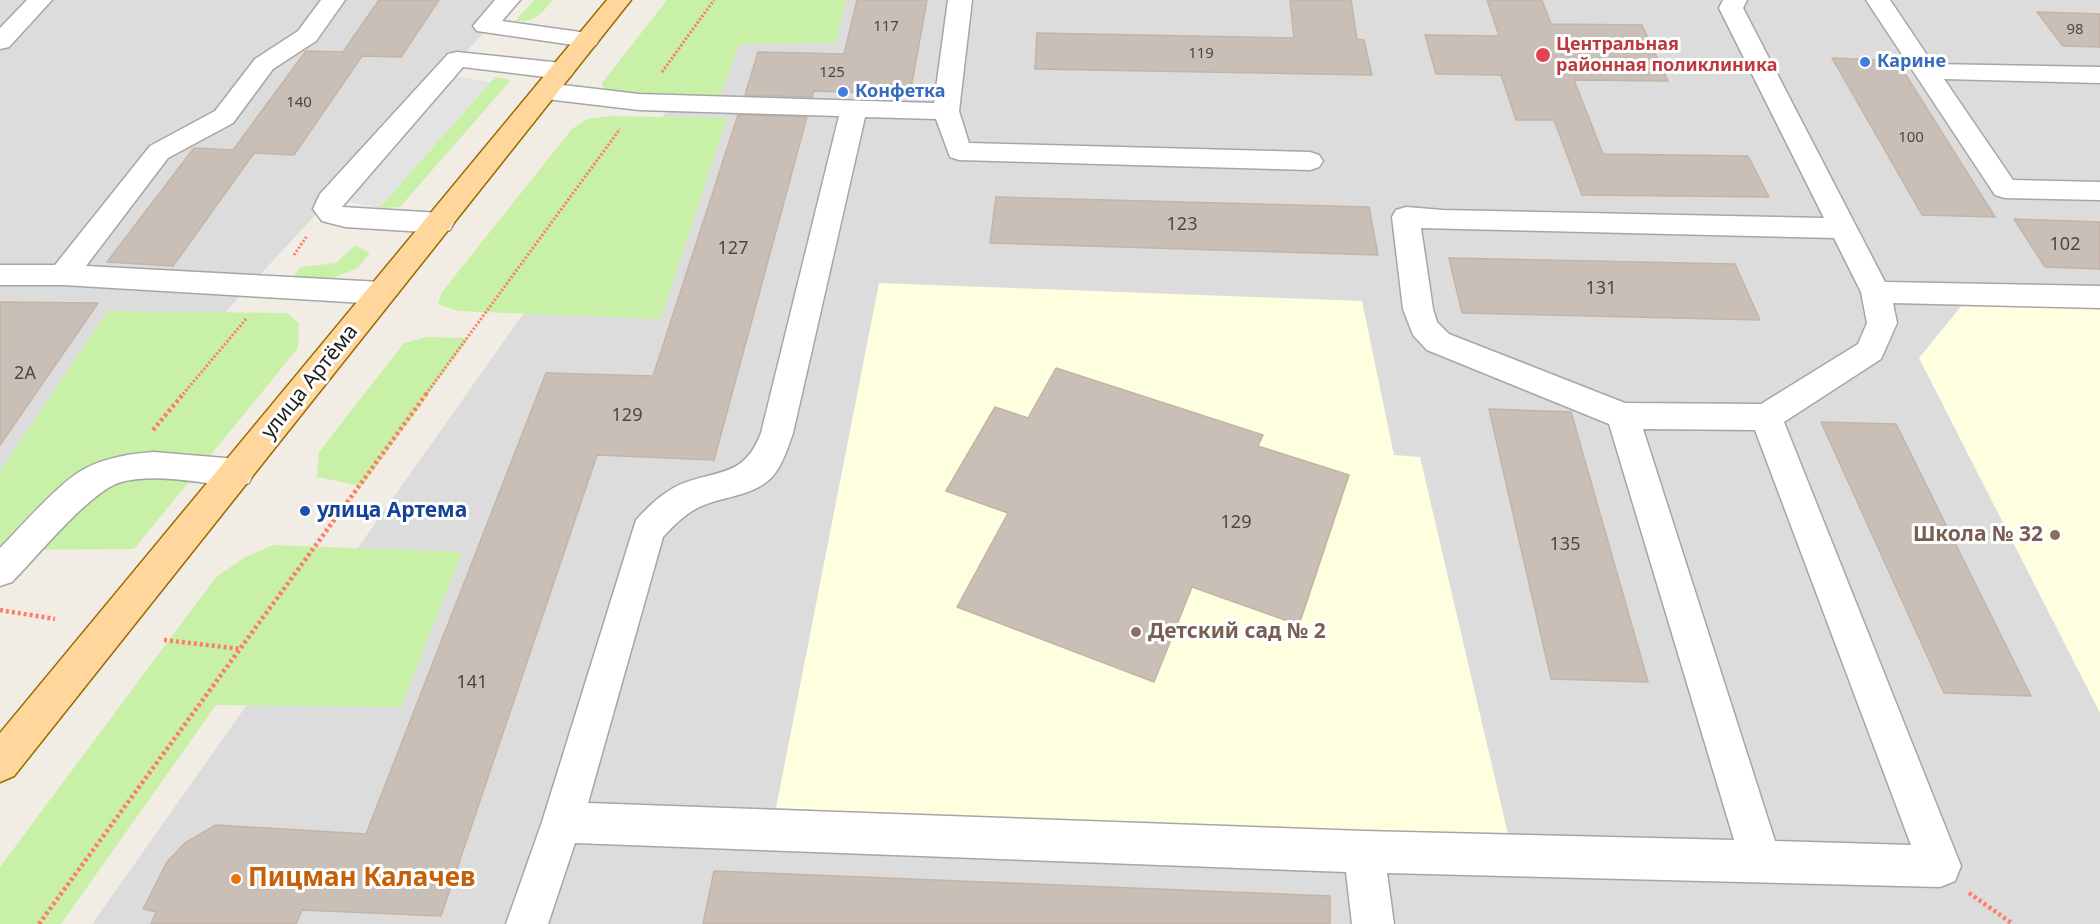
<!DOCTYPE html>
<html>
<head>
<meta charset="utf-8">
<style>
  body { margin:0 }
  canvas { display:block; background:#f1ede5 }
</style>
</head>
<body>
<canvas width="2100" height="924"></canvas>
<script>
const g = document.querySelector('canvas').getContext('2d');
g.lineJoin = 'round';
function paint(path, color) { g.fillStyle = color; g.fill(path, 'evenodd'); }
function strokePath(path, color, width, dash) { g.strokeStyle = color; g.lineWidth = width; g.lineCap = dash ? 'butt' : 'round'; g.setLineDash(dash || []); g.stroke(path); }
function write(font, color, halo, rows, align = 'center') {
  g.font = font + ' "Noto Sans",sans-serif'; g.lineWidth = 6; g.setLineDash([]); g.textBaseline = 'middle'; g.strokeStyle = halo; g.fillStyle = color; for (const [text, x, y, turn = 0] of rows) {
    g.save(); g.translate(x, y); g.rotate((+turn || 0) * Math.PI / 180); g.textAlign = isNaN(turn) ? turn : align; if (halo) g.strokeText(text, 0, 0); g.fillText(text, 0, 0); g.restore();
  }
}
paint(new Path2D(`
  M0 0H514L0 556Z
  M745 0H2100V924H92Z`), '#dddcdc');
paint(new Path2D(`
  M879 283 1362 301 1394 455 1420 457 1510 843 776 808Z
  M1963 304 2100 308V713L1919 358Z`), '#feffdf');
paint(new Path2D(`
  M534 0H553C541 14 534 23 515 21Z
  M667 0H846L836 43 740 44 719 98 605 92 602 83Z
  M495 77 511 80 400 207 379 208Z
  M610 116 727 118 661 319 458 311 438 304 442 292 572 129 587 119Z
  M355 245 370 253 358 268 331 279 286 285 301 267 336 263Z
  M108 311 287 313 299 324 298 348 134 549 0 550V471Z
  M427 337 469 338 362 486 317 477 319 452 404 343Z
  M273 545 462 552 401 707 216 705 61 924H0V867L216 577 244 558Z`), '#c8f0a6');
paint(new Path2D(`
  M449 75 490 82 379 208 335 199Z`), '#e3e3e3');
const building = new Path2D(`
  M379 0H439L401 57 362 56 294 155 254 153 173 266 107 262 194 148 233 150 306 51 343 52Z
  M857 0H927L910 94 814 91 812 97 745 95 758 52 844 54Z
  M1290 0H1351L1357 39 1364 40 1372 75 1035 69 1037 33 1294 38Z
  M1487 0H1542L1551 24 1642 25 1668 81 1574 80 1603 154 1748 156 1769 197 1582 195 1554 120H1516L1501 75 1436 74 1425 35 1499 36Z
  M2037 12 2100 14V47L2063 46Z
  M1832 58 1897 61 1995 217 1922 215Z
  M738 115 807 117 714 460 597 455 441 916 302 910 296 924H151L156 912 143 909 167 862 185 843 216 825 366 834 546 373 653 376Z
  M996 197 1369 207 1378 255 990 243Z
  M2014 219 2100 222V269L2045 267Z
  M1449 258 1735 264 1760 320 1462 313Z
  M0 302 98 303 0 445Z
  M1056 368 1263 435 1258 446 1349 475 1299 625 1192 587 1154 682 957 607 1008 513 946 491 995 407 1028 418Z
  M1489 409 1571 412 1648 682 1551 679Z
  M1821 422 1896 424 2031 696 1944 693Z
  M714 871 1330 896V924H703Z`);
paint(building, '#c9bfb7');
strokePath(building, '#c4b4a5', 1.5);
const minor = new Path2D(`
  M27 0H52L9 47 0 49V28Z
  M321 0H345L316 41 273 69 233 123 168 158 86 266 381 282 391 285 396 293 391 301 381 304 63 285H0V265H55L150 146 215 111 255 59 298 31Z
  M495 0H520L502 21 587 33 596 35 599 40 596 45 587 47 477 31 473 26Z
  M948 0H972L959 111 969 143 1310 152 1319 155 1323 161 1319 167 1310 170 959 160 950 157 936 119 865 117 793 433C788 447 783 464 773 476 756 495 727 496 704 505 688 511 675 524 663 537L588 803 1364 831 1734 840 1609 424 1427 350 1413 335 1403 309 1392 217 1396 210 1406 207 1443 210 1824 218 1719 8 1723 0H1747L1743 8 1885 282 2100 286V308L1893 303 1897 323 1881 359 1784 422 1961 866 1955 881 1940 887 1387 873 1394 924H1352L1346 872 575 843 548 924H506L542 822 636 520C649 506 662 493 679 485 718 469 744 478 761 433L839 116 639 110 546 99 537 97 533 91 537 85 546 83 639 94 934 103ZM1421 228 1834 238 1861 292 1867 323 1858 344 1761 404 1625 403 1449 334 1437 322 1433 309ZM1643 429 1755 430 1911 845 1775 841Z
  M1866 0H1890L1933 64 2100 67V83L1944 79 2013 180 2100 182V200L2005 198 1995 195Z
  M457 52 562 63 571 66 574 71 571 76 562 79 463 67 342 207 440 213 450 216 454 223 450 230 440 233 345 227 322 221 313 209 320 194 448 54Z
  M154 452 237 459 249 463 254 473 249 483 237 487C200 483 158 473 121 482 90 491 37 557 12 582L0 586V548C21 527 61 480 86 468 107 457 130 454 154 452Z`);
const major = new Path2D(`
  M607 0H631L14 776 0 782V733Z`);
strokePath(minor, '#a6a6a6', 3);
strokePath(major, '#9a6b00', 3);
strokePath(new Path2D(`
  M662 72 714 0
  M294 255 307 236
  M183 394 247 318
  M426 394 620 129`), '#ff7b67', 3, [2, 2]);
strokePath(new Path2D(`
  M153 430 184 393
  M0 610 55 619
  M164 640 241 649
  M1969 893 2013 924
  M39 924 427 393`), '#ff7b67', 4.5, [3, 3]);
paint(minor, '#fff');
paint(major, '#ffd69b');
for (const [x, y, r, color] of [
  [1543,55,8,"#e0444e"],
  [1865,62,6,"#3f7fe0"],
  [843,92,6,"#3f7fe0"],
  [305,511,6,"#1a4fb4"],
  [2055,535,6,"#8d6e63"],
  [1136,632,6,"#8d6e63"],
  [236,879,6,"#e8710a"]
]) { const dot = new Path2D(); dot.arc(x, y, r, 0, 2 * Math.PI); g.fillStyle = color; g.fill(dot); strokePath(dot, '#fff', 2); }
write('15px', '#4a4745', null, [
  ["117",886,27],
  ["98",2075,30],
  ["119",1201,54],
  ["125",832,73],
  ["140",299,103],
  ["100",1911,138]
]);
write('bold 18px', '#be3a42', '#fff', [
  ["Центральная",1556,45],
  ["районная поликлиника",1556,66]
], 'left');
write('bold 18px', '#366cbe', '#fff', [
  ["Карине",1877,62],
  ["Конфетка",855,92]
], 'left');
write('18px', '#4a4745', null, [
  ["123",1182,225],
  ["102",2065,245],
  ["127",733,249],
  ["131",1601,289],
  ["2А",25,374],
  ["129",627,416],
  ["129",1236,523],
  ["135",1565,545],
  ["141",472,683]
]);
write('21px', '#1f1f1f', '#fff', [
  ["улица Артёма",310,382,-51]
]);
write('bold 21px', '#164399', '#fff', [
  ["улица Артема",317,511]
], 'left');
write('bold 21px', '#785e54', '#fff', [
  ["Школа № 32",2043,535],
  ["Детский сад № 2",1148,632,"left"]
], 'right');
write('bold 26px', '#c56008', '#fff', [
  ["Пицман Калачев",248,879]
], 'left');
</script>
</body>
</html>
